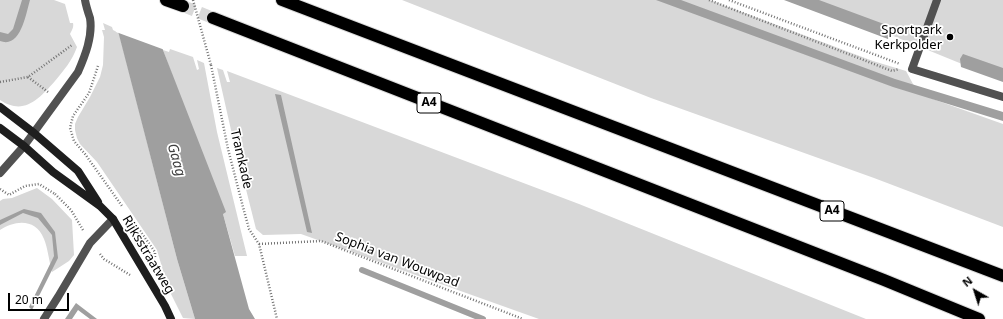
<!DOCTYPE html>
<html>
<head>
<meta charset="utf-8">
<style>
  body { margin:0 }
  #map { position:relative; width:1003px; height:319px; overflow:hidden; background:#fff; font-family:"Noto Sans",sans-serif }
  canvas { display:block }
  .north { position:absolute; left:955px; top:271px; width:40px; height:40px; -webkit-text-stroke:3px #fff; paint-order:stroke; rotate:321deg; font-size:11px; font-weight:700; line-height:16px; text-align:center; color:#000 }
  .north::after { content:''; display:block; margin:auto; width:14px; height:18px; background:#000; clip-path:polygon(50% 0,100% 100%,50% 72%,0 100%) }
  .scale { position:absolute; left:8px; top:293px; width:61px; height:18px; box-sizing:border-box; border:2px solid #000; border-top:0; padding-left:5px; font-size:12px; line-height:14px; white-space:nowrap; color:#000; -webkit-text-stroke:3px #fff; paint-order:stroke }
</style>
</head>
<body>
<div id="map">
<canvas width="1003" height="319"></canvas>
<div class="north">N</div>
<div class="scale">20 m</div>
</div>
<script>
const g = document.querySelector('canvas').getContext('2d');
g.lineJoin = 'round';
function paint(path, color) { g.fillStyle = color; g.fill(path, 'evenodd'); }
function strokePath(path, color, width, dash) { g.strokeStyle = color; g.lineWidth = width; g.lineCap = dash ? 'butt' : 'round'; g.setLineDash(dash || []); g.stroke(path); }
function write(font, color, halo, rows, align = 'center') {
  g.font = font + ' "Noto Sans",sans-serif'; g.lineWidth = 3.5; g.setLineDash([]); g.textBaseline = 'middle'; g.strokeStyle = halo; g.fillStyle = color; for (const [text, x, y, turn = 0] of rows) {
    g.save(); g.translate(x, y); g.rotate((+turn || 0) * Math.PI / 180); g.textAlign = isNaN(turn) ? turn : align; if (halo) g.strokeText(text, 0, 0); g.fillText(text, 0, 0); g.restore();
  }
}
paint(new Path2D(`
  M0 0H54L65 4 70 23H73C74 27 72 30 70 34L77 47C72 61 64 70 55 81 39 99 24 116 0 100Z
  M402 0H710L873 61 906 71 913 84 918 90 930 98 1003 124V227L874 178 651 98Z
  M805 0H1003V79L962 64Z
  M103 23 112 27 113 30 119 33 177 259 195 319 183 318 168 288 157 250 97 162 80 144 77 138 75 130V124L78 117 90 97 100 77 103 65 104 37 102 30H105Z
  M170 49 193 57 197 70 199 69 197 60 204 63 217 132 247 256H235L223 214 163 50 169 52Z
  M217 68 223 70 227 82H230L227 71 579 204 866 319H539L301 234 263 235 256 229 231 130Z
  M37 188 52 199 72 220 74 255 69 261 52 272C49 261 48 249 44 239 36 218 15 220 0 230V201L3 199 12 198Z`), '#d8d8d8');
paint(new Path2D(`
  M22 0H30C26 13 21 49 0 41V32L8 34 13 29Z
  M110 0H150L163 50 226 212 223 214 249 309 255 319H195L177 259Z
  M656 0H681L895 79 1003 112V121L893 87Z
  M784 0H819L892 27 888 39Z
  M963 54 1003 68V82L961 67 960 59Z
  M275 94 281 95 312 233 307 232Z
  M24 209 41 213 55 232 58 258 32 310 29 307 54 256 52 235 38 218 23 213 0 225V220Z
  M76 303 97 319H90L78 310 72 319H65Z`), '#9f9f9f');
paint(new Path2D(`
  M108 0H152L165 50 116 32Z`), '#fff');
strokePath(new Path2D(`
  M362 270 483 319`), '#9f9f9f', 6);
strokePath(new Path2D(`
  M183 6 213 18`), '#d9d9d9', 12, [12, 6]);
const motorway = new Path2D(`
  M166 0 183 6
  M282 0 1003 276
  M213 18 884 280 979 319`);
strokePath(motorway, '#dbdbdb', 14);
strokePath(new Path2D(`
  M709 0 892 71 899 69
  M729 0 900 64
  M211 65 228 149 243 207 249 229 259 244 277 319
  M98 66 89 93 73 116 70 128 74 141 85 154 122 206
  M28 77 48 92
  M0 82 28 77 72 45
  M0 189 9 195 25 186 39 184 55 194
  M55 194 71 210 83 230
  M133 221 155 252V259
  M259 244 321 241 523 319
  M100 254 104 259 130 275`), '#737373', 2.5, [1, 2]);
strokePath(new Path2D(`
  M44 319 58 297 90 243 113 219`), '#515151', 8);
strokePath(new Path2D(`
  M937 0 912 69 1003 97
  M0 173 24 146 78 72C85 56 93 36 90 18 88 12 86 6 85 0`), '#515151', 8);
strokePath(new Path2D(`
  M0 107 34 133 78 171 98 202
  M0 128 24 146 53 172 100 206 113 219 165 306 171 319`), '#1e1e1e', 8);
strokePath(motorway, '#000', 12);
strokePath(new Path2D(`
  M193 0 211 65`), '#737373', 2.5, [1, 2]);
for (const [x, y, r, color] of [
  [950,37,4,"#000"]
]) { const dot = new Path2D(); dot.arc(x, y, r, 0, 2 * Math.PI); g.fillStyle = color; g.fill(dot); strokePath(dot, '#fff', 1.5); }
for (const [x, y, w] of [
  [429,103,24],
  [832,211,24]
]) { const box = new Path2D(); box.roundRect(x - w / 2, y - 10, w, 20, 3); g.fillStyle = '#fff'; g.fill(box); strokePath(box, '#000', 1); }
write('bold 12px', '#000', null, [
  ["A4",429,103],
  ["A4",832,211]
]);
write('13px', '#000', '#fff', [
  ["Sportpark",942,30],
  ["Kerkpolder",942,45]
], 'right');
write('13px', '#000', '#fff', [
  ["Tramkade",241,159,77],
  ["Rijksstraatweg",148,255,59],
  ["Sophia van Wouwpad",397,260,21]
]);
write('italic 14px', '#404040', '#fff', [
  ["Gaag",176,160,74]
]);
</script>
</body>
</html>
